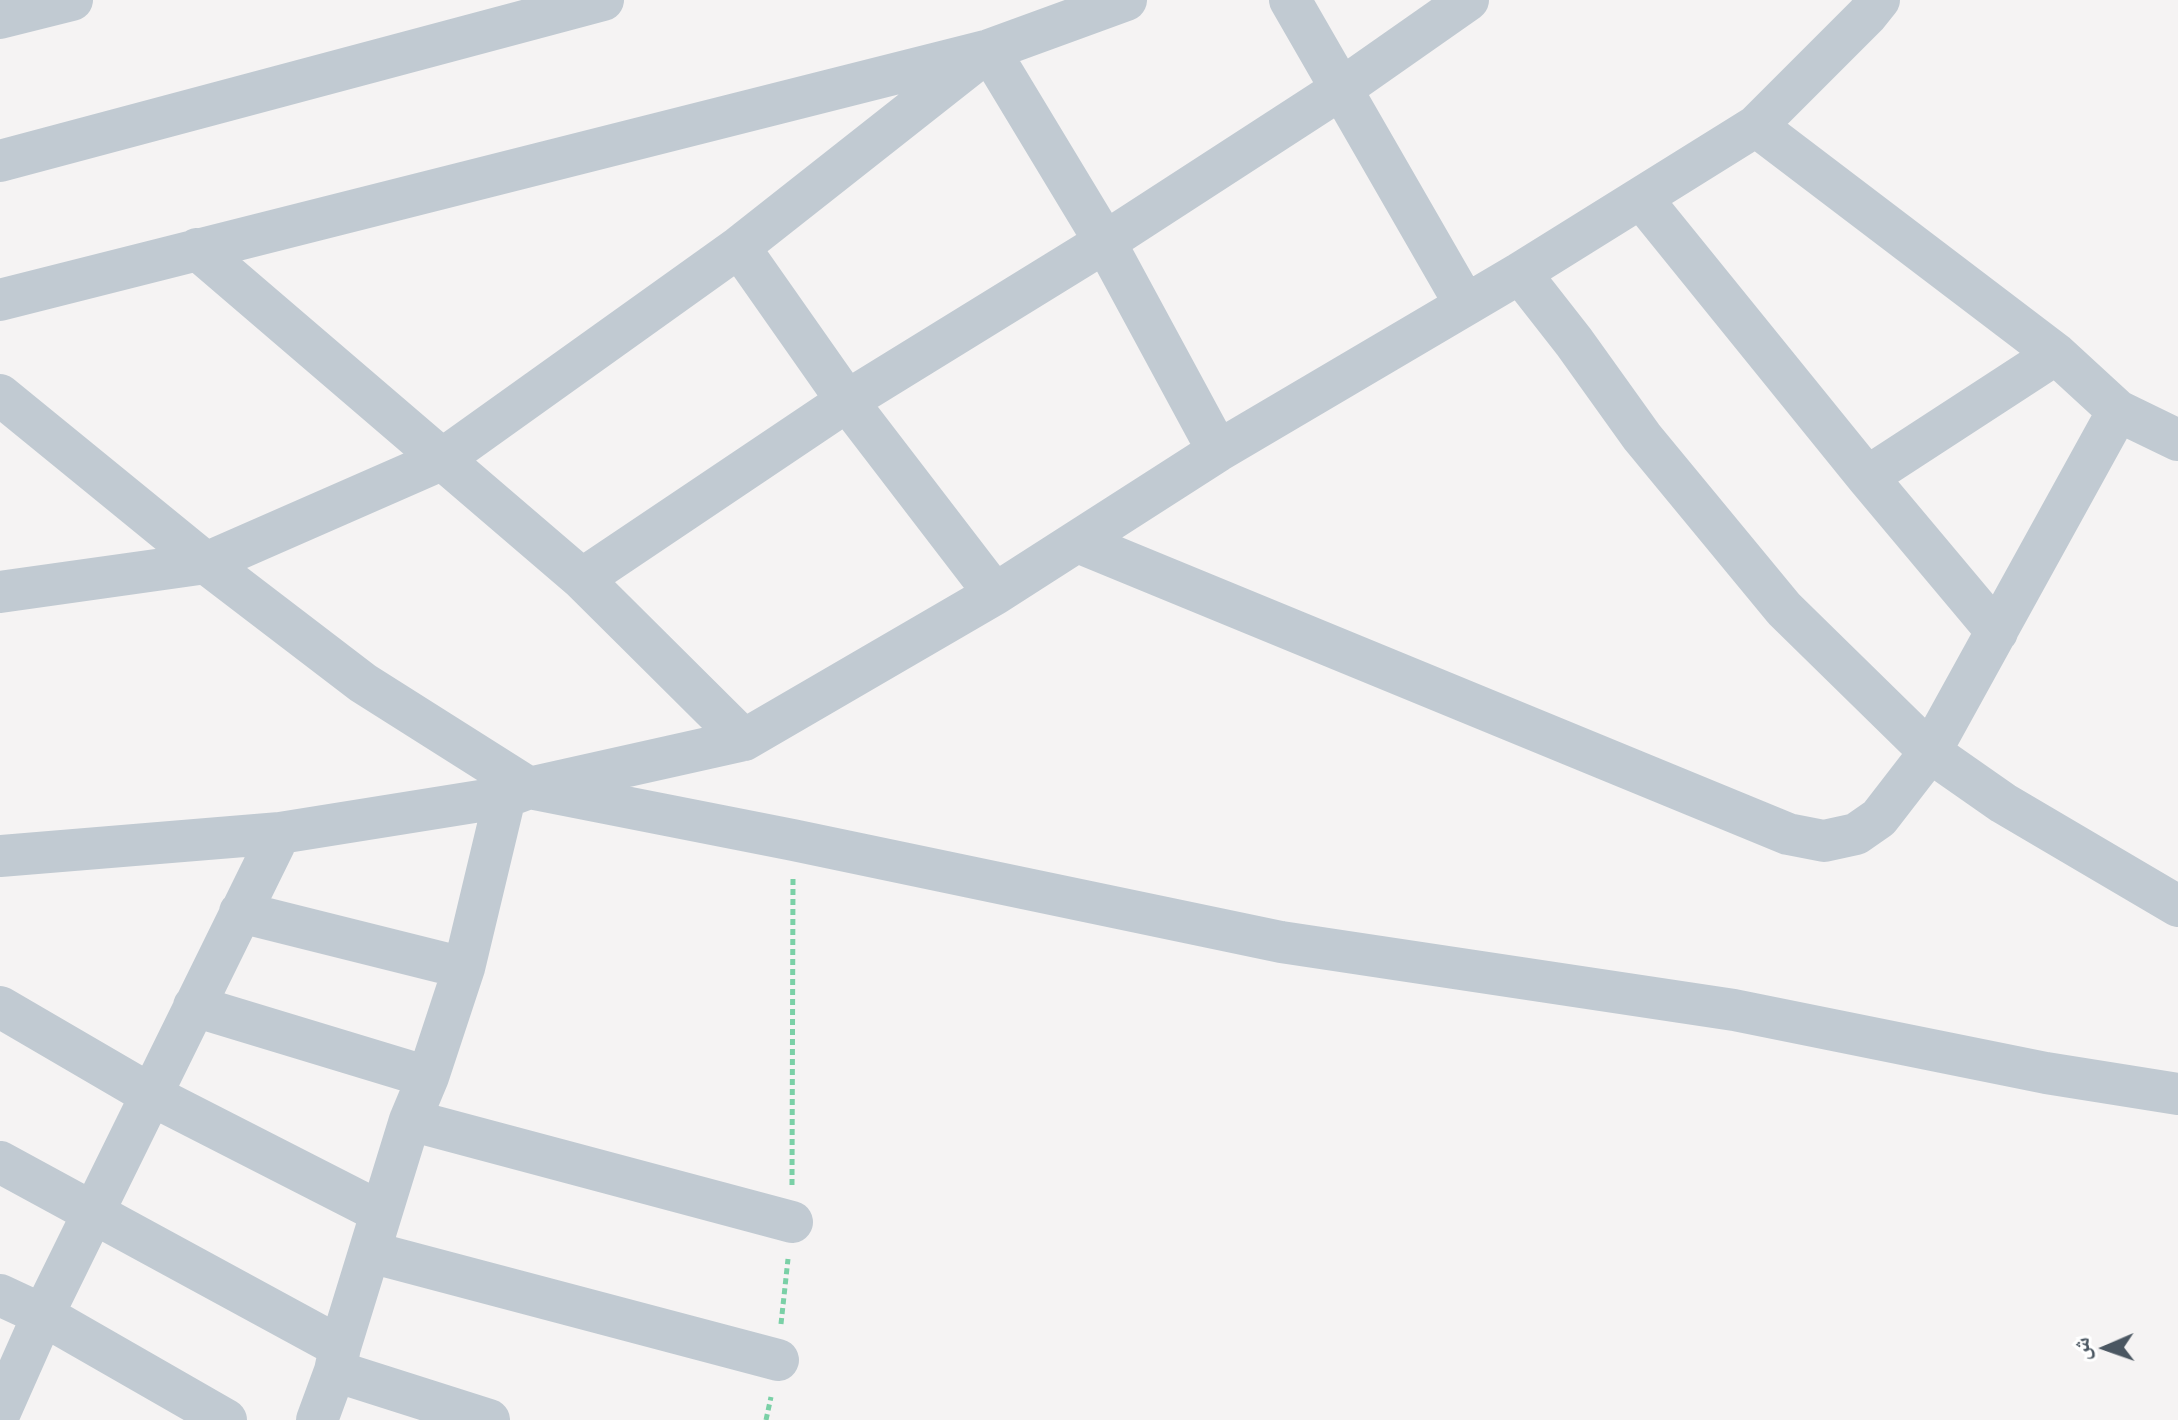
<!DOCTYPE html>
<html>
<head>
<meta charset="utf-8">
<style>
  body { margin:0 }
  #map { position:relative; width:2178px; height:1420px; overflow:hidden; background:#f5f3f3; font-family:Figtree,"Noto Naskh Arabic",sans-serif }
  canvas { display:block }
  .north { position:absolute; left:2066px; top:1308px; width:80px; height:80px; -webkit-text-stroke:6px #fff; paint-order:stroke; rotate:268deg; font-size:22px; font-weight:700; line-height:32px; text-align:center; color:#4a5661 }
  .north::after { content:''; display:block; margin:auto; width:28px; height:36px; background:#4a5661; clip-path:polygon(50% 0,100% 100%,50% 72%,0 100%) }
</style>
</head>
<body>
<div id="map">
<canvas width="2178" height="1420"></canvas>
<div class="north">ش</div>
</div>
<script>
const g = document.querySelector('canvas').getContext('2d');
g.lineJoin = 'round';
function strokePath(path, color, width, dash) { g.strokeStyle = color; g.lineWidth = width; g.lineCap = dash ? 'butt' : 'round'; g.setLineDash(dash || []); g.stroke(path); }
strokePath(new Path2D(`
  M792 1185 793 879
  M781 1324 788 1259
  M766 1420 771 1397`), '#7ad0a6', 5, [6, 4]);
strokePath(new Path2D(`
  M1290 0 1465 304
  M0 18 72 0
  M1756 126 2056 354 2118 411 2178 440
  M0 161 603 0
  M1641 198 1867 477 1997 632
  M739 247 847 401 995 594
  M197 249 582 579 744 740
  M1520 273 1574 342 1642 437 1784 609 1930 752 2003 803 2178 906
  M0 300 989 50 1126 0
  M0 395 206 563 363 683 529 788 793 840 1281 942 1734 1010 2046 1073 2178 1094
  M1867 477 2056 354
  M1078 542 1788 834 1824 841 1856 834 1879 818 1930 752 2118 411
  M582 579 847 401 1105 242 1341 89 1468 0
  M0 592 206 563 441 460 739 247 989 50 1105 242 1218 451
  M0 856 280 833 505 797 529 788 744 740 995 594 1218 451 1520 273 1756 126 1867 15 1879 0
  M240 912 464 968
  M194 1006 428 1077
  M0 1007 151 1095 380 1212
  M410 1120 792 1222
  M0 1162 340 1347
  M370 1252 778 1360
  M0 1295 43 1315 226 1420
  M335 1371 489 1420
  M0 1412 43 1315 280 833
  M317 1420 335 1371 340 1347 410 1120 428 1077 464 968 505 797`), '#c1cad2', 42);
</script>
</body>
</html>
